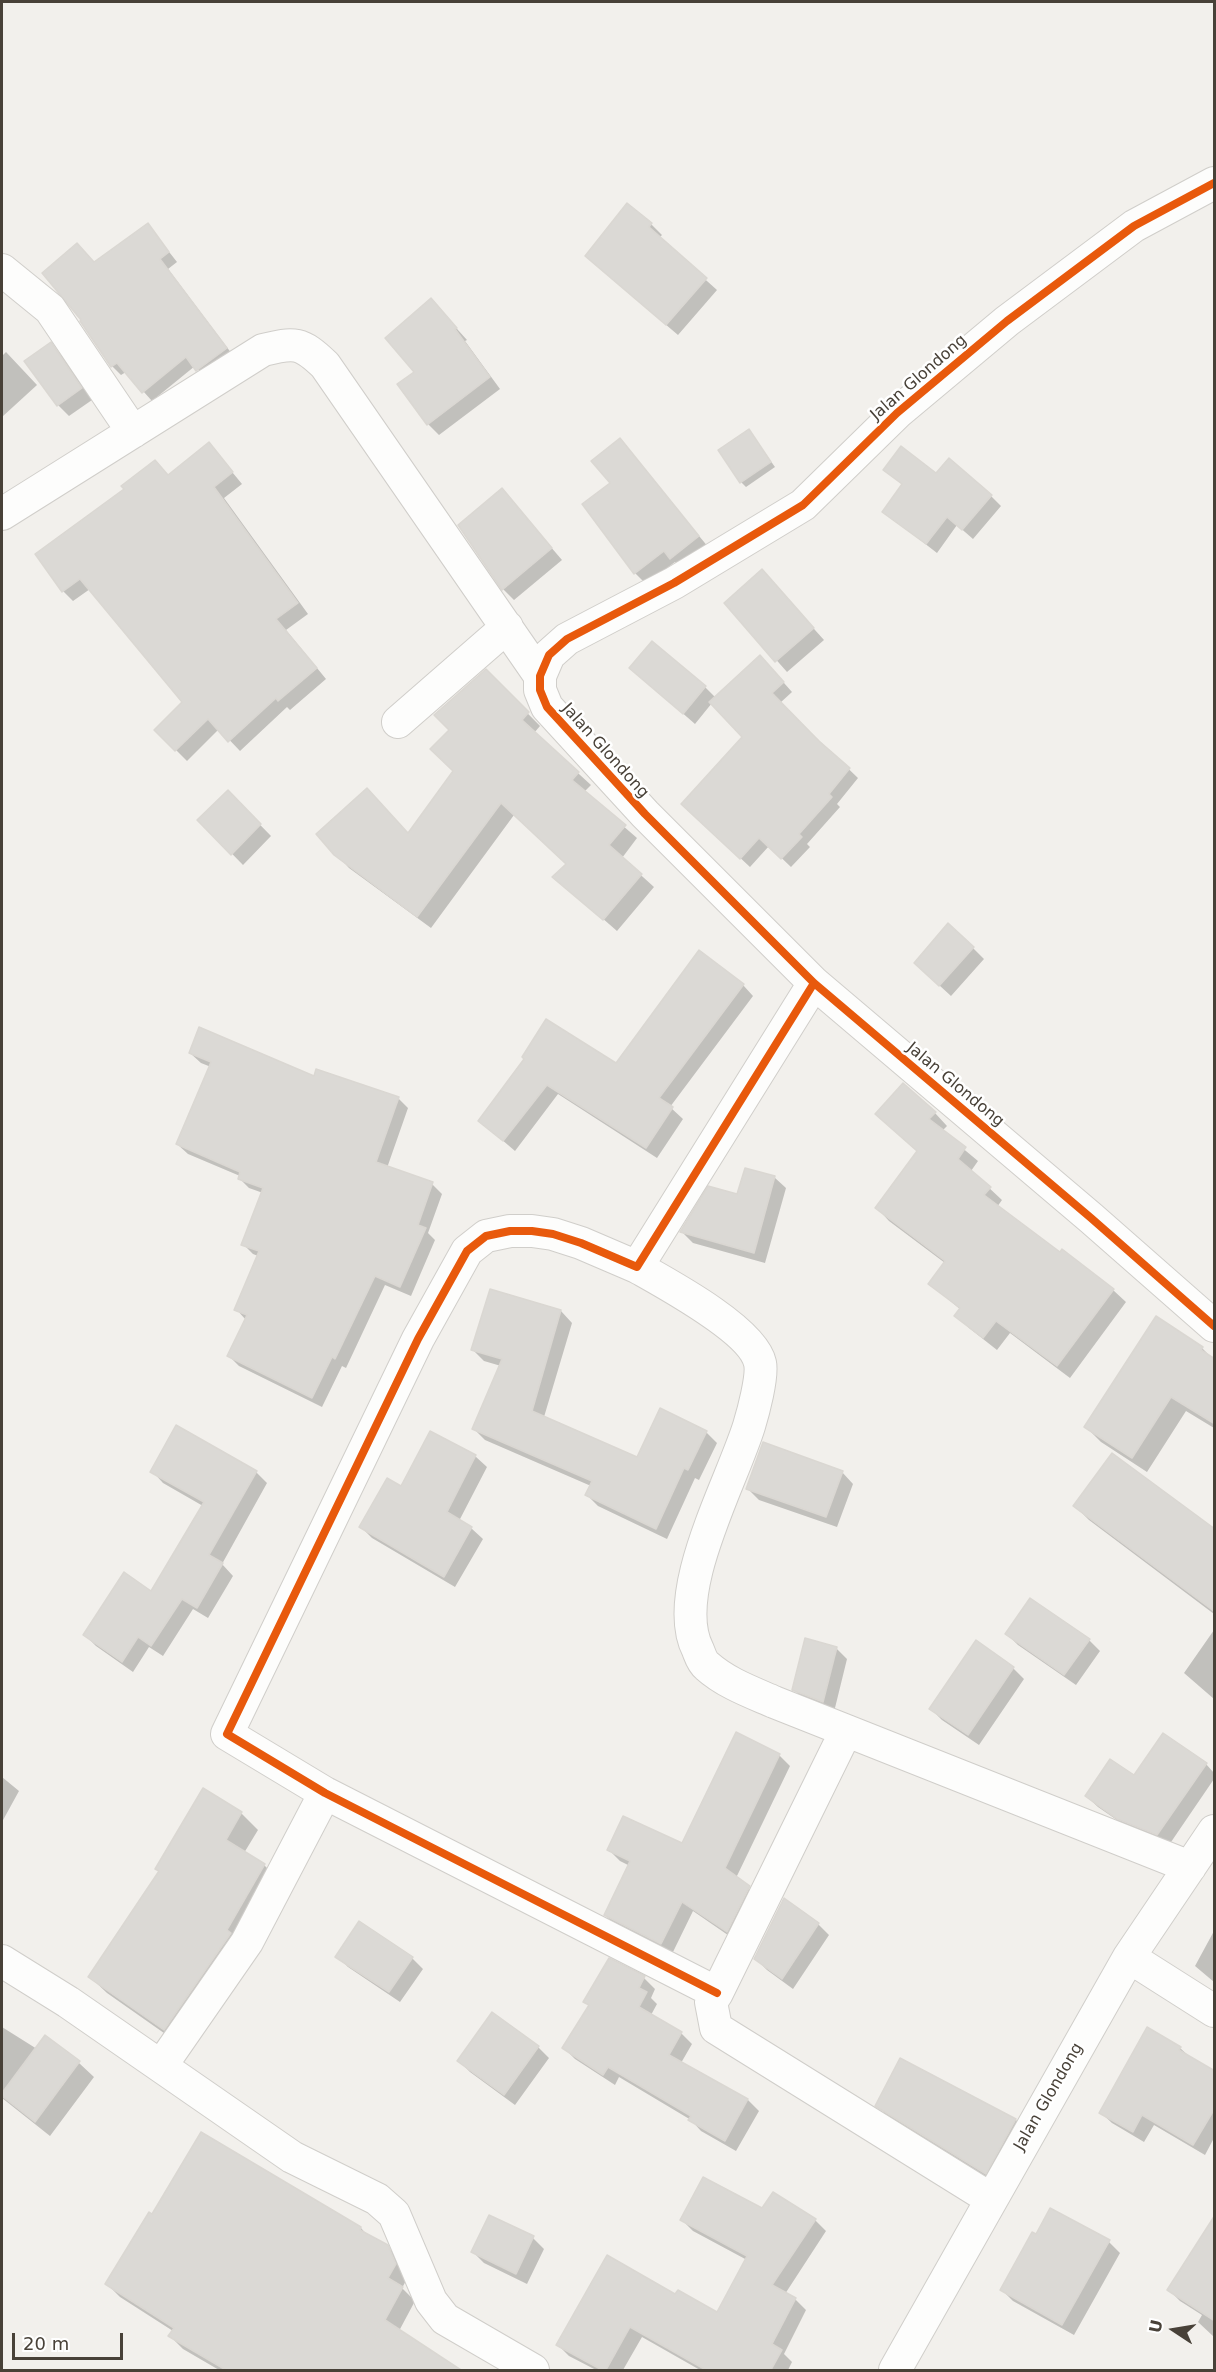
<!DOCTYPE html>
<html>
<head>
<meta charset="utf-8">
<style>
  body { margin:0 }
  #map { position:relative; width:1216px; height:2372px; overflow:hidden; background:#f2f0ec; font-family:"DejaVu Sans",sans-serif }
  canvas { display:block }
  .frame { position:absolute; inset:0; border:3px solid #484138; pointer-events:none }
  .north { position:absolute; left:1144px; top:2300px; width:60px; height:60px; -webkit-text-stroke:4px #fff; paint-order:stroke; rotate:282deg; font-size:16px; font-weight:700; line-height:24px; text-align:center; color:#484138 }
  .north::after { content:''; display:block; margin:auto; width:21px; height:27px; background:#484138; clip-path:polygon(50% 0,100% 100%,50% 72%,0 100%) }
  .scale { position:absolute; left:12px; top:2333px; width:111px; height:27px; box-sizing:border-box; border:3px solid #484138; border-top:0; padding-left:8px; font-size:18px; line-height:21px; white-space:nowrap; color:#484138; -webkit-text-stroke:4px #fff; paint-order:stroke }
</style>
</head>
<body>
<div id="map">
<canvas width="1216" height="2372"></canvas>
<div class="frame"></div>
<div class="north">U</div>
<div class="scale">20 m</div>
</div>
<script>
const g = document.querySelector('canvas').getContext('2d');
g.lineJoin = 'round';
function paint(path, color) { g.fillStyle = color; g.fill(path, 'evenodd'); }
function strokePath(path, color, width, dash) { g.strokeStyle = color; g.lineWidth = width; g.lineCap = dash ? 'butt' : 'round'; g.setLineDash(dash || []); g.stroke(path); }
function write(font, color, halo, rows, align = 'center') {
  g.font = font + ' "DejaVu Sans",sans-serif'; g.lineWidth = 5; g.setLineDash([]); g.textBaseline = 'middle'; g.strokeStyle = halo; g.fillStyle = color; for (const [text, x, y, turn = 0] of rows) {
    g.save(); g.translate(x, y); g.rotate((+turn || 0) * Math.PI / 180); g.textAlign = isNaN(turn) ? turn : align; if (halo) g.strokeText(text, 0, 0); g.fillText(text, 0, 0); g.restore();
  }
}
paint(new Path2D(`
  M651 224 662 235 659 238 717 290 678 335 598 267Z
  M148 225 177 262 168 269 235 358 207 379 195 366 152 401 126 372 121 375 112 366 82 321Z
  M431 300 467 340 465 341 500 389 439 435 428 424 416 372Z
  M50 344 61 355 92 400 69 416 58 405Z
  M6 352 37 385 2 417V356Z
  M749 431 775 467 746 487 741 482Z
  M620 440 709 548 682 569 675 562 646 584 635 573Z
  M209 444 242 484 224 498 308 614 286 630 326 679 290 710 287 707 240 751 219 729 187 761 156 730 184 702 90 589 73 601 63 591 126 490 155 462 169 476Z
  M885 470 936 475 991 496 1001 506 973 539 957 525 937 553 884 512 903 485Z
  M502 490 562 560 514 600 503 589Z
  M762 571 824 640 787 672 726 603Z
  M769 666 792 692 780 703 858 778 837 804 840 807 807 844 810 847 791 867 769 846 750 867 692 813 744 737 712 703 695 724 631 668 705 687 716 698Z
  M486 671 540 726 534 733 591 785 584 792 637 838 622 858 654 887 617 931 555 877 568 864 514 815 431 928 349 868 336 854 408 835 455 771 451 730Z
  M228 792 271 836 243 865 199 820Z
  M973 948 984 959 951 996 927 974Z
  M743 985 753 996 670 1107 683 1119 657 1158 558 1094 515 1151 480 1121 526 1059 616 1065Z
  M190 1053 315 1078 398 1098 408 1108 387 1168 432 1184 442 1194 428 1233 435 1240 411 1296 385 1285 346 1368 342 1366 322 1407 239 1366 229 1356 246 1320 236 1309 258 1256 253 1254 243 1244 263 1193 249 1188 239 1178 240 1176 188 1154 177 1144 211 1067 201 1063Z
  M935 1113 947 1126 942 1131 978 1161 971 1171 1002 1200 997 1207 1113 1290 1126 1302 1070 1378 1010 1333 997 1350 969 1328 956 1316 961 1310 930 1284 945 1263 889 1221 877 1208 918 1152 890 1127Z
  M774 1177 786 1188 765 1263 693 1243 682 1232 738 1196Z
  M561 1311 572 1323 544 1417 637 1459 706 1432 717 1443 699 1480 695 1478 667 1539 598 1506 587 1495 591 1486 485 1440 474 1429 501 1366 484 1361 473 1350Z
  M1202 1348 1214 1360V1428L1186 1411 1147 1472 1101 1442 1086 1427Z
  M431 1433 475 1456 487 1467 459 1521 471 1528 483 1539 455 1587 372 1538 361 1527 402 1488Z
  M152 1471 256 1472 267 1483 222 1564 233 1576 208 1618 193 1609 163 1656 149 1647 133 1672 96 1646 85 1635 152 1593 203 1506 163 1483Z
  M842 1472 853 1484 837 1527 759 1500 748 1489Z
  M1075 1506 1214 1531V1614L1089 1520Z
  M1214 1630V1699L1184 1673Z
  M1007 1634 1089 1640 1100 1651 1076 1685 1018 1645Z
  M836 1648 847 1659 834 1712 805 1700 793 1689Z
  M1013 1668 1024 1679 979 1745 942 1720 931 1709Z
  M779 1755 790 1766 736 1878 760 1898 738 1942 693 1911 672 1954 616 1926 605 1915 630 1866 620 1861 609 1850 683 1845Z
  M1206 1764 1214 1773V1779L1169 1845 1130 1829 1098 1807 1086 1796 1135 1777Z
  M2 1777 19 1791 2 1822Z
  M241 1813 258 1830 244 1853 264 1865 281 1882 181 2045 107 1993 90 1977Z
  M784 1901 818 1924 829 1935 793 1989 767 1970 756 1959Z
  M1214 1931V1982L1195 1966Z
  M337 1956 412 1958 423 1969 400 2002 348 1967Z
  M644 1978 655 1989 651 1998 657 2004 651 2015 681 2033 692 2044 681 2063 748 2100 759 2111 736 2151 701 2131 691 2120 619 2077 615 2085 575 2059 564 2048 590 2006 585 2002Z
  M2 2027 37 2049 46 2037 79 2063 94 2077 50 2136 2 2098Z
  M538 2047 549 2058 515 2105 470 2072 459 2061Z
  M1180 2048 1191 2058 1214 2072V2138L1205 2155 1154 2125 1144 2142 1112 2123 1100 2112Z
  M900 2060 1016 2120 1032 2137 1003 2189 893 2122 877 2105Z
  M763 2210 815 2220 826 2231 785 2294 795 2299 806 2310 784 2354 792 2362 788 2370H700L642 2337 623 2370H596L569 2356 558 2345 676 2296 717 2314 747 2260 693 2231 682 2220Z
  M361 2228 369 2237 387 2246 400 2260 408 2277 402 2288 415 2301 399 2331 458 2370H236L228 2366 225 2370H219L183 2349 170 2336 173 2331 120 2297 107 2284Z
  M533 2238 544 2249 527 2284 484 2263 473 2252Z
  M1109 2242 1120 2253 1074 2335 1013 2301 1002 2290Z
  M1214 2256V2337L1198 2322 1202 2315 1180 2301 1169 2290Z`), '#0003');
const building = new Path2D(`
  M627 203 652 223 649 227 707 278 666 325 585 256Z
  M148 223 169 252 160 259 227 348 196 371 186 357 142 393 117 363 111 367 80 321 81 320 42 273 77 243 94 262Z
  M431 298 457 328 455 329 490 377 427 425 397 384 414 372 385 338Z
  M51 342 82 388 57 406 24 361Z
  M749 429 771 462 740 483 718 450Z
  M620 438 699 536 670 559 664 551 634 574 582 504 610 483 591 461Z
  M209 442 233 472 214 487 298 603 276 619 317 668 278 701 276 698 228 742 208 719 175 751 154 730 182 702 80 579 62 592 35 554 124 489 121 486 155 460 168 475Z
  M901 446 936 473 949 458 992 495 962 530 947 517 926 544 882 512 902 484 883 470Z
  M502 488 552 548 502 590 458 525Z
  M762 569 814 628 775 662 724 603Z
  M652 641 706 686 683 714 629 668Z
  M760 655 784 682 772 693 819 741 850 768 829 794 832 797 799 834 802 837 781 859 759 838 740 859 681 804 742 737 709 702Z
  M486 669 529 712 522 720 579 772 572 780 626 825 609 845 642 874 603 920 552 877 566 864 501 803 417 917 334 855 316 834 367 788 408 833 453 771 430 749 449 730 434 715Z
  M228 790 261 824 231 855 197 820Z
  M948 923 974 947 939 986 914 963Z
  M699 950 744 984 659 1098 673 1107 646 1148 547 1085 503 1141 478 1121 524 1059 522 1057 546 1019 616 1063Z
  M199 1027 314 1076 316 1069 399 1097 376 1162 433 1182 418 1225 426 1228 400 1287 375 1276 335 1359 332 1357 312 1398 227 1356 247 1315 234 1310 259 1251 241 1245 263 1188 238 1179 240 1172 176 1144 211 1062 189 1053Z
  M903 1083 936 1112 929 1119 966 1147 958 1159 991 1187 984 1195 1060 1252 1062 1249 1114 1289 1057 1366 996 1321 983 1338 954 1316 960 1308 928 1284 945 1261 875 1208 917 1151 875 1114Z
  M745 1168 775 1176 754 1253 680 1232 708 1186 737 1194Z
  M490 1289 561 1310 532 1411 637 1457 660 1408 707 1431 688 1470 684 1468 656 1529 585 1495 592 1481 472 1429 502 1359 471 1350Z
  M1156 1316 1203 1347 1201 1350 1215 1359V1424L1171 1397 1132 1458 1084 1427Z
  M176 1425 257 1471 209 1555 223 1563 197 1608 182 1599 151 1646 138 1637 122 1662 83 1635 124 1572 151 1591 204 1502 150 1472Z
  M430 1431 476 1455 447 1512 472 1527 444 1577 359 1527 387 1478 401 1486Z
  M763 1442 843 1471 826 1517 746 1489Z
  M1112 1453 1215 1529V1612L1073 1506Z
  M1030 1598 1090 1639 1064 1675 1005 1634Z
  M805 1638 837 1647 823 1702 792 1690Z
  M976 1640 1014 1667 968 1735 929 1709Z
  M736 1732 780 1754 725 1868 750 1886 727 1932 682 1902 661 1944 604 1915 630 1861 607 1850 623 1816 682 1843Z
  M1163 1733 1207 1763 1157 1835 1117 1819 1085 1796 1110 1759 1134 1775Z
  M203 1788 242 1812 226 1840 265 1864 227 1930 231 1933 164 2030 88 1977 159 1871 155 1869Z
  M784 1898 819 1923 782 1979 754 1959Z
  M359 1921 413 1957 389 1992 335 1957Z
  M609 1958 645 1976 639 1988 647 1992 639 2007 682 2032 669 2055 748 2099 725 2141 688 2120 691 2116 608 2067 603 2075 562 2048 589 2005 583 2002Z
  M492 2012 539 2046 504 2095 457 2061Z
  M1147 2027 1181 2047 1179 2050 1215 2071V2108L1193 2145 1142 2115 1133 2132 1099 2113Z
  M45 2035 80 2061 35 2122 2 2096V2093Z
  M900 2058 1016 2119 986 2174 875 2106Z
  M201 2132 361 2227 360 2230 388 2245 396 2264 388 2278 403 2287 385 2320 461 2370H226L168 2336 174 2328 105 2284 149 2212 152 2214Z
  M703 2177 762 2208 773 2192 816 2219 772 2285 796 2298 772 2344 782 2350 771 2370H706L630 2327 606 2370H602L556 2345 607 2255 675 2294 678 2290 717 2312 747 2256 680 2220Z
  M1050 2208 1110 2240 1062 2325 1000 2290 1032 2232 1036 2234Z
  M489 2215 534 2236 516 2274 471 2252Z
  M1215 2215V2321L1167 2290Z`);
paint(building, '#dbd9d5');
strokePath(building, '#dad7d2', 1.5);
const street = new Path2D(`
  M1214 183 1134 226 1007 321 897 413 803 505 674 583 567 639 549 655 540 676V690L547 707 645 814 814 983 1091 1218 1214 1326
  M2 270 50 309 133 432
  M2 514 263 350C295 342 301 342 325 365L540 676
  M398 722 507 627
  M637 1267C667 1284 753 1330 760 1363 763 1376 753 1413 749 1426 731 1484 669 1594 698 1650 700 1655 702 1662 707 1666 726 1683 751 1692 774 1702L1190 1867
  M846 1731 717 1993 711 2002 716 2028 991 2199
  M1129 1957 1214 2011
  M2 1961 68 2002 292 2157 377 2199 394 2214 431 2301 445 2319 533 2370
  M717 1993 325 1793 227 1734 418 1339 467 1251 486 1236 510 1231H532L553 1234 581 1243 637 1267 814 983
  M161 2066 247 1942 325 1793
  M895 2370 1129 1957 1214 1831`);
strokePath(street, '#d0ceca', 34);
strokePath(street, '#fdfdfc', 32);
strokePath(new Path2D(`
  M1214 183 1134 226 1007 321 897 413 803 505 674 583 567 639 549 655 540 676V690L547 707 645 814 814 983 1091 1218 1214 1326
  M717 1993 325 1793 227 1734 418 1339 467 1251 486 1236 510 1231H532L553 1234 581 1243 637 1267 814 983`), '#e8590c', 8);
write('16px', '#484138', '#fff', [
  ["Jalan Glondong",919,378,-41],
  ["Jalan Glondong",605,751,48],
  ["Jalan Glondong",955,1085,40],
  ["Jalan Glondong",1049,2097,-60]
]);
</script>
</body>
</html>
